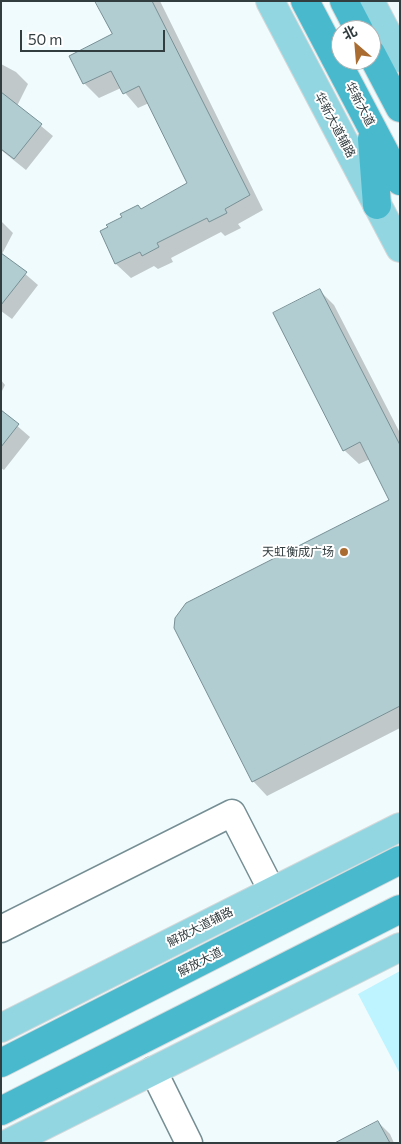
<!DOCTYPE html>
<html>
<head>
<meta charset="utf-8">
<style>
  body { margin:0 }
  #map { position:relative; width:401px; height:1144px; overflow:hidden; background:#f0fbfd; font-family:Commissioner,"Noto Sans SC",sans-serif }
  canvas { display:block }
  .frame { position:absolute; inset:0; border:2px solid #323d3f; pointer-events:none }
  .north { position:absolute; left:331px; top:20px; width:50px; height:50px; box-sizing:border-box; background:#fff; border:1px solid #adb1b2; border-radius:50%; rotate:333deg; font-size:14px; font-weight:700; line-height:20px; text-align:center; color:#323d3f }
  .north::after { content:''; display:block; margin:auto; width:18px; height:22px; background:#aa6c31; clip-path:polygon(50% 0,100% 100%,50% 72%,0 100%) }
  .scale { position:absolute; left:20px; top:30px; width:145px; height:22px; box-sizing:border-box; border:2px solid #323d3f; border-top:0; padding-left:6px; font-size:15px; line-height:18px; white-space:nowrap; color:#323d3f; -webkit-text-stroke:4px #fff; paint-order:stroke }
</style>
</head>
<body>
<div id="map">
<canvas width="401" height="1144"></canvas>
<div class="frame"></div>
<div class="north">北</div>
<div class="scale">50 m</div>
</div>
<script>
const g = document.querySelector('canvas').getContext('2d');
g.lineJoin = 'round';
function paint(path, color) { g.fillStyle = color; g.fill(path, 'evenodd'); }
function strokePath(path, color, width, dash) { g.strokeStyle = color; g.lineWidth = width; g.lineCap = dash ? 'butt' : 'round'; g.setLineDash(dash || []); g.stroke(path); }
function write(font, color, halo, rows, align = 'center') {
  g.font = font + ' Commissioner,"Noto Sans SC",sans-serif'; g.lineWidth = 4; g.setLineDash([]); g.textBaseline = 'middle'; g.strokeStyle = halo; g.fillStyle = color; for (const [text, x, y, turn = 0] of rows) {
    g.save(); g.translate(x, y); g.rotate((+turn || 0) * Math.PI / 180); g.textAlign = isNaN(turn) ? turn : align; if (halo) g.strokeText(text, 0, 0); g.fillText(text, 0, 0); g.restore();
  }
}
paint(new Path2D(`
  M400 971V1074L358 994Z`), '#bdf4ff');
paint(new Path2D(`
  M97 1H160L263 210 238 224 241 228 225 236 221 232 171 258 173 262 158 269 154 266 131 278 116 264 102 231 189 183 149 103 138 108 121 88 99 98 84 83 71 56 114 34Z
  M1 64 16 72 28 84 17 106 53 136 26 170 1 150Z
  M1 221 13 233 2 254 38 285 12 319 1 311Z
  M320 291 334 305 400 433V728L267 796 253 781 391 500 370 459 359 464 344 450Z
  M1 380 5 385 1 393Z
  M1 412 30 437 4 470 1 468Z
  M378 1122 390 1134 394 1143H337Z`), '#0003');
const building = new Path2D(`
  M95 1H152L250 195 225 209 227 213 209 222 207 218 157 243 159 247 142 256 140 252 115 264 100 231 108 227 106 225 122 217 120 214 138 205 141 209 187 183 139 86 123 94 111 71 83 84 69 56 112 34Z
  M1 92 42 124 14 159 1 149Z
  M1 253 27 272 1 305Z
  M320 289 400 445V706L252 782 174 628 175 618 186 603 389 500 360 442 343 451 273 313Z
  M1 410 19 424 1 447Z
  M378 1121 390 1143H335Z`);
paint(building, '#b2cdd2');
strokePath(building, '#779095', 1);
const minor = new Path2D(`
  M1 929 232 813 272 891
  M153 1070 189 1143`);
const major = new Path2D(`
  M270 1 400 248
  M370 1 400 58
  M1 1028 400 827
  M9 1143 400 947`);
const highway = new Path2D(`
  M305 1 400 181
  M344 1 359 30
  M371 53 400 108
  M372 139 377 205
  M1 1063 400 860
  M1 1111 400 909`);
strokePath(minor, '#758e93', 29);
strokePath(major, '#d6d8d9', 30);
strokePath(highway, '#d6d8d9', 30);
strokePath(minor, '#fff', 26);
strokePath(major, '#92d6e2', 28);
strokePath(highway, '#49bace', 28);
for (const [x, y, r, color] of [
  [344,552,5,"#aa6c31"]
]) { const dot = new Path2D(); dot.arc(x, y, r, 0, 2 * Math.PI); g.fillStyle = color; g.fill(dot); strokePath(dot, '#fff', 2); }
write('12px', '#323d3f', '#fff', [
  ["华新大道",360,104,62],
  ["华新大道辅路",335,125,62],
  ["解放大道辅路",200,927,-27],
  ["解放大道",200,962,-27]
]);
write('12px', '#323d3f', '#fff', [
  ["天虹衡成广场",334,552]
], 'right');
</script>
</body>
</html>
